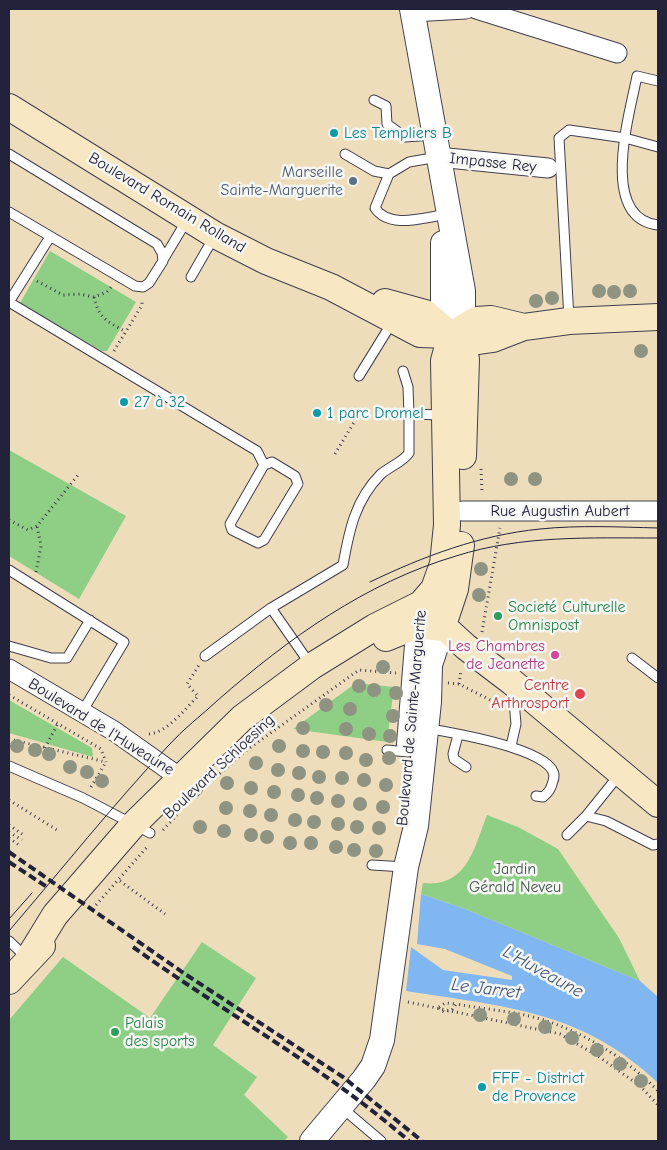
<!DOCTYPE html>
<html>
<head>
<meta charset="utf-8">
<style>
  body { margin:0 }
  #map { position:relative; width:667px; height:1150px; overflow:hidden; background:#edb; font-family:"Comic Neue",sans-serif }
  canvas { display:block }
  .frame { position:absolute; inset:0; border:10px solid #22223b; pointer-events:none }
</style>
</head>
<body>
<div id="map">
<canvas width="667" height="1150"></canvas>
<div class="frame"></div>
</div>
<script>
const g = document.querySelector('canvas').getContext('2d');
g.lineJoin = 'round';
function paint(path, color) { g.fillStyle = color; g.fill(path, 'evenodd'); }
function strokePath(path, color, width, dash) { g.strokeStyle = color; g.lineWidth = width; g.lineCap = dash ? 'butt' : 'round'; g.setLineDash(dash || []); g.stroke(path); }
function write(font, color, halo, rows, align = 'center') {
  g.font = font + ' "Comic Neue",sans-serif'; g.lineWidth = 5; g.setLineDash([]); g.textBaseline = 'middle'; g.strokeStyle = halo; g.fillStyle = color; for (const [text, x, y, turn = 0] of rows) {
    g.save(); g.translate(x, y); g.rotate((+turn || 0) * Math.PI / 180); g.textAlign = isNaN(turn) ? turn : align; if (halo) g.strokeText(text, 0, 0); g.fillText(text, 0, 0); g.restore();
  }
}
paint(new Path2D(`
  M50 251 136 302 107 351H102L20 303Z
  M9 450 126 516 79 599 9 556Z
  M356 683 394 687 387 742 293 729Z
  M9 700 92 748 93 757 9 733Z
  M487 815 518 827 558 849 619 938 640 981 465 909 421 894 423 883C467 888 474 848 487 815Z
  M202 942 256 978 213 1045 257 1077 244 1095 288 1137 284 1141H9V1020L63 957 150 1018Z`), '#8ece85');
paint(new Path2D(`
  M421 894 465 909 640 981 658 997V1083C581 1010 506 1007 406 991L411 947 443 970 512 980V976L445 949 417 944Z`), '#81b7f0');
const service = new Path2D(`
  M658 81 637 76C630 113 598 218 658 225
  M374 100 386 106 387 124 405 137 434 135
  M9 154 157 244 162 253 163 261 149 283 143 287 135 286 9 212
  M345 154 374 171 389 174 409 162 438 157
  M389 174 375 208C389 229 422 218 443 215
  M50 237 9 302 257 451 264 465 230 524 232 530 258 543 264 540 298 484 295 476 272 462 264 465
  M163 260 187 220
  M191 277 214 237
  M569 319 559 138 569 130 625 138 658 147
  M403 371 408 387 409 414
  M359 376 393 321
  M9 570 124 642 82 712
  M271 608 343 565C349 531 355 500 381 474 389 467 403 462 409 453V414L443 415
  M9 646 51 658H67L90 620
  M205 656 271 608 310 664
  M632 658 658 678
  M426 728C447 732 566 750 553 781 551 789 549 792 543 797L536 796
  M458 735 453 754 454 759 466 767
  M511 746 516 724 513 690
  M387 750 408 752
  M9 766 83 798 150 833
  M586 816 619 775
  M567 835 586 816 606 821 653 845 658 844
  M372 865 405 867
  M9 941 26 957
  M341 1107 381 1141`);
const minor = new Path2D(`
  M476 9 617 53
  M412 12 466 9
  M438 157 548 168
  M462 511H658
  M9 669 114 731 193 787`);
const tertiary = new Path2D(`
  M412 9 463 291V310L451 335
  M443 243V307L451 335
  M409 744 420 608
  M312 1141 364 1079 373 1066 382 1040 406 867 416 826 429 702 430 665 442 628`);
const secondary = new Path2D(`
  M9 107 215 235 266 261 331 287 420 334 451 335 479 341 493 339 524 327 569 321 658 317
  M385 302 425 313 451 335 466 359 463 456
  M451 335 476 320 491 319 524 327
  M430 614 466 647 512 682 658 804
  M442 628 455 589 461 545
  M386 638 418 625 442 628
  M28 959 55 915 133 825 242 718 312 666 375 627 421 604 434 589 443 564 447 525 444 361 451 335
  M9 981 42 946`);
strokePath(service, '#413e4e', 11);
strokePath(minor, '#413e4e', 21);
strokePath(tertiary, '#413e4e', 26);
strokePath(secondary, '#413e4e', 28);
strokePath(new Path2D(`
  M37 281 63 295 80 294 94 297 107 292 111 287
  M94 297C99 319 107 321 126 332
  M114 351 142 305V300
  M335 454 359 414
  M481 469 482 493
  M9 520 28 530 37 526 78 475
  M36 572 41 546 37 526
  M482 632 500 528
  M448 683 459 684 502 706
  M459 684 461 670
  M9 695 101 749 106 762
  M149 734C168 732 185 709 198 696L187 684 199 665
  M9 739 106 762
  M45 748 58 723
  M216 777 244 752 359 670 396 673
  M91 787 106 762
  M9 800 57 830
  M9 825 25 836
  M163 830 177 815
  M9 832 22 840
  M9 838 19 845
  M120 881 165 914
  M96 905 148 846
  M408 1002 560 1034 598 1056 640 1086 658 1105
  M439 1007 445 1003 456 1004
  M439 1008 444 1012 452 1010 456 1004C477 1008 499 1010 520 1014 571 1024 622 1054 658 1091`), '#413e4e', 3, [1, 4]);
strokePath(service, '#fff', 9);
strokePath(minor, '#fff', 19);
strokePath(tertiary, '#fff', 24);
strokePath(secondary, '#f7e8c3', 26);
strokePath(new Path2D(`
  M370 582C424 556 480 535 540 529 579 525 619 527 658 528
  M9 919 32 893
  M9 931C62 869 113 805 168 746 183 729 202 715 218 700 289 638 365 583 456 556 522 535 590 538 658 538`), '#22223b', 1);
strokePath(new Path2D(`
  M9 852 185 974 343 1077 422 1141
  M9 862 47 887
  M133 947C225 1013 324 1067 409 1141`), '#22223b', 4, [8, 4]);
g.fillStyle = '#8f9381';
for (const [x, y] of [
  [599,291],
  [630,291],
  [614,292],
  [552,298],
  [536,301],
  [641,351],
  [511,479],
  [535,479],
  [481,569],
  [479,595],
  [383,667],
  [359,686],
  [374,690],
  [396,693],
  [326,705],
  [350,709],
  [393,716],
  [303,728],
  [346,729],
  [369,734],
  [390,736],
  [17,746],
  [279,746],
  [35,750],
  [303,751],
  [323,752],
  [346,753],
  [49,754],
  [389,758],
  [366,760],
  [256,763],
  [70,767],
  [278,770],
  [87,772],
  [299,773],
  [319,777],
  [342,778],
  [364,780],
  [102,781],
  [227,783],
  [386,785],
  [251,788],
  [274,792],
  [298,795],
  [317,798],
  [338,801],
  [360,804],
  [383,807],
  [226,808],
  [250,811],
  [271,815],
  [295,820],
  [314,822],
  [338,824],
  [200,827],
  [357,827],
  [379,828],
  [224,831],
  [251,835],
  [267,837],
  [290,843],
  [311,843],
  [336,847],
  [354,850],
  [376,851],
  [480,1015],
  [514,1019],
  [545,1027],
  [572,1038],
  [597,1050],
  [620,1064],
  [641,1081]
]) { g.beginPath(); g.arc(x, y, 7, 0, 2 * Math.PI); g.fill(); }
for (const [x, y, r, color] of [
  [334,133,5,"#0f9aa8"],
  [353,181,5,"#5c6f8a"],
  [124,402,5,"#0f9aa8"],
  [317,413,5,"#0f9aa8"],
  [498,616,5,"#2e9e5b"],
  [555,655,5,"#d1479c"],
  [580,694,6,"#e0444e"],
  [115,1032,5,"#2e9e5b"],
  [482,1087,5,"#0f9aa8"]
]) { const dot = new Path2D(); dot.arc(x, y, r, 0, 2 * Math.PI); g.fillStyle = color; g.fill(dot); strokePath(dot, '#f6f6f2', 2); }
write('16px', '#0d838f', '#f6f6f2', [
  ["Les Templiers B",344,133],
  ["27 à 32",134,402],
  ["1 parc Dromel",327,413],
  ["FFF - District",492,1078],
  ["de Provence",492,1096]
], 'left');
write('16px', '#22223b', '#f6f6f2', [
  ["Impasse Rey",493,163,6],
  ["Boulevard Romain Rolland",167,203,31],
  ["Rue Augustin Aubert",560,511],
  ["Boulevard de Sainte-Marguerite",412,718,-85],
  ["Boulevard de l'Huveaune",101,727,32],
  ["Boulevard Schloesing",219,767,-43]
]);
write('16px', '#4e5e75', '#f6f6f2', [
  ["Marseille",343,172],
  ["Sainte-Marguerite",343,190]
], 'right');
write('16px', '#27864d', '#f6f6f2', [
  ["Societé Culturelle",508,607],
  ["Omnispost",508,625],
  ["Palais",125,1023],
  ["des sports",125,1041]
], 'left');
write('16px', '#b23c85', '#f6f6f2', [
  ["Les Chambres",545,646],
  ["de Jeanette",545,664]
], 'right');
write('16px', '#be3a42', '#f6f6f2', [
  ["Centre",569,685],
  ["Arthrosport",569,703]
], 'right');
write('16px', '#425651', '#f6f6f2', [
  ["Jardin",515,869],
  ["Gérald Neveu",515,887]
]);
write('italic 18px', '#43567a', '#f6f6f2', [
  ["L'Huveaune",543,972,29],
  ["Le Jarret",486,989,7]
]);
</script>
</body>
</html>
